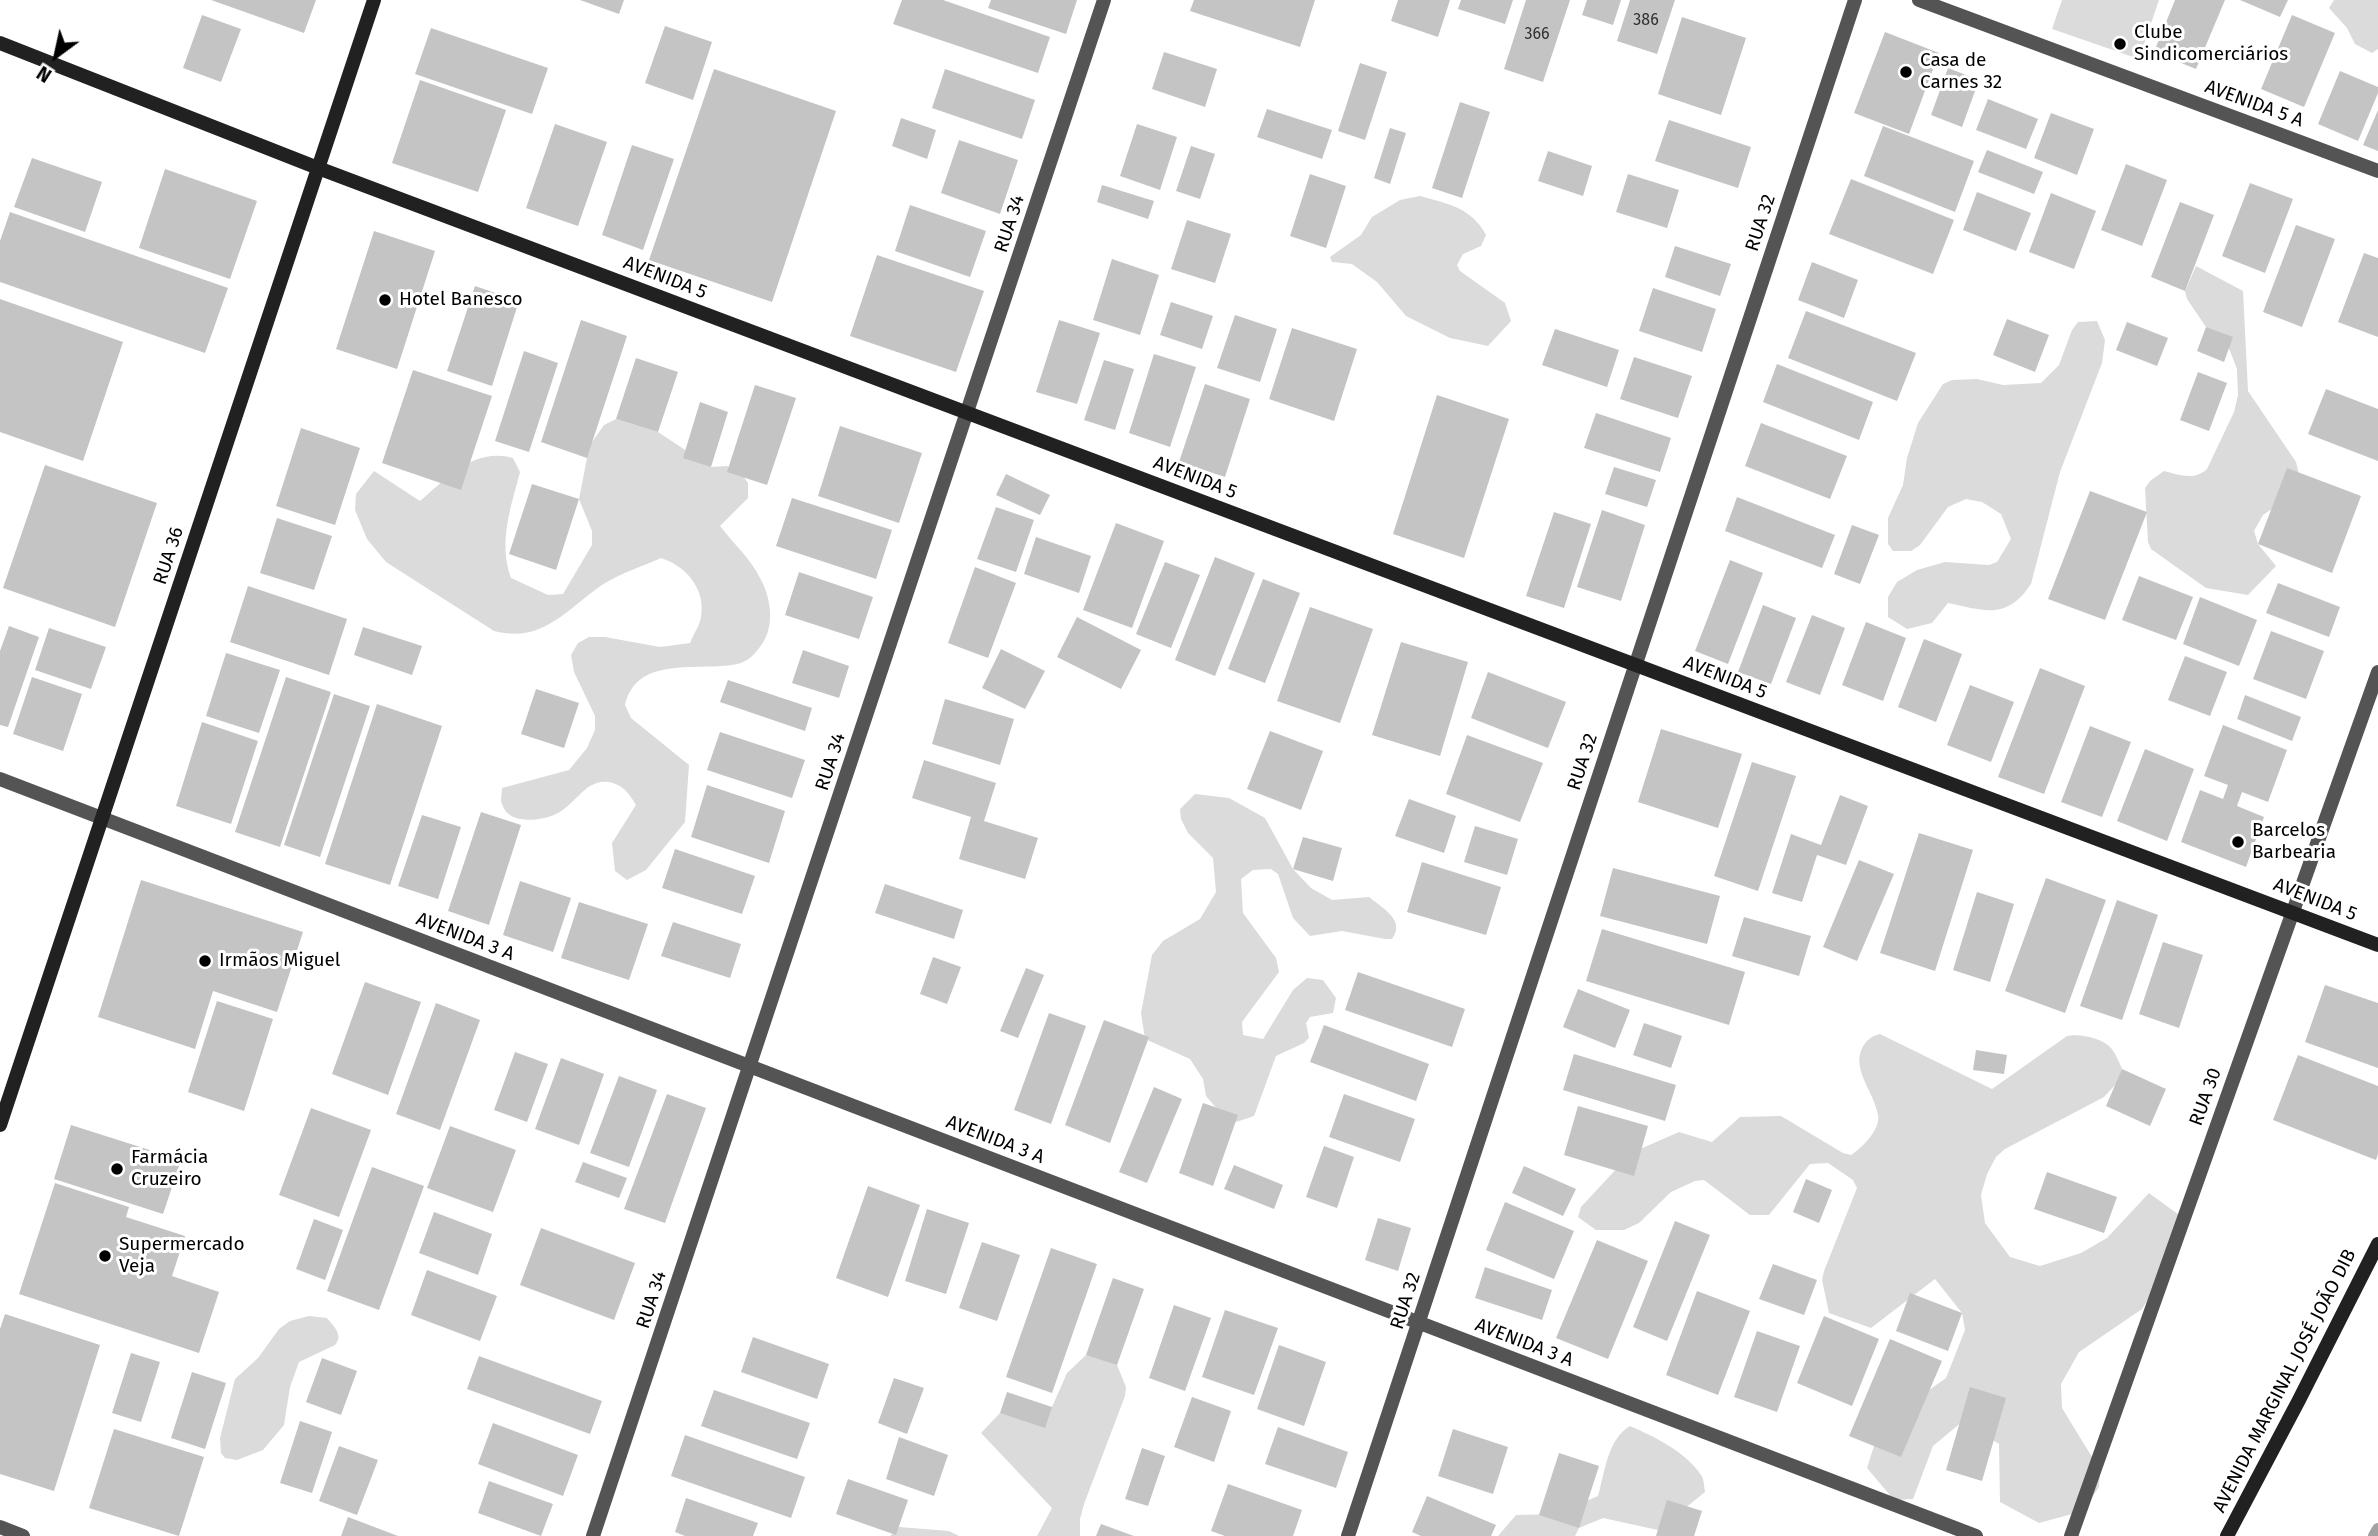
<!DOCTYPE html>
<html>
<head>
<meta charset="utf-8">
<style>
  body { margin:0 }
  #map { position:relative; width:2378px; height:1536px; overflow:hidden; background:#fff; font-family:"Fira Sans",sans-serif }
  canvas { display:block }
  .north { position:absolute; left:21px; top:21px; width:70px; height:70px; -webkit-text-stroke:5px #fff; paint-order:stroke; rotate:213deg; font-size:19px; font-weight:700; line-height:28px; text-align:center; color:#000 }
  .north::after { content:''; display:block; margin:auto; width:24px; height:32px; background:#000; clip-path:polygon(50% 0,100% 100%,50% 72%,0 100%) }
</style>
</head>
<body>
<div id="map">
<canvas width="2378" height="1536"></canvas>
<div class="north">N</div>
</div>
<script>
const g = document.querySelector('canvas').getContext('2d');
g.lineJoin = 'round';
function paint(path, color) { g.fillStyle = color; g.fill(path, 'evenodd'); }
function strokePath(path, color, width, dash) { g.strokeStyle = color; g.lineWidth = width; g.lineCap = dash ? 'butt' : 'round'; g.setLineDash(dash || []); g.stroke(path); }
function write(font, color, halo, rows, align = 'center') {
  g.font = font + ' "Fira Sans",sans-serif'; g.lineWidth = 6; g.setLineDash([]); g.textBaseline = 'middle'; g.strokeStyle = halo; g.fillStyle = color; for (const [text, x, y, turn = 0] of rows) {
    g.save(); g.translate(x, y); g.rotate((+turn || 0) * Math.PI / 180); g.textAlign = isNaN(turn) ? turn : align; if (halo) g.strokeText(text, 0, 0); g.fillText(text, 0, 0); g.restore();
  }
}
paint(new Path2D(`
  M2062 0H2159L2139 59 2052 29Z
  M2334 0H2378V49L2372 53 2355 44 2347 28 2329 8Z
  M1420 196C1448 204 1471 207 1486 235L1481 246 1463 254 1457 265 1460 271 1505 303 1511 321 1488 346 1450 338 1406 316 1377 282 1352 264 1332 262 1330 257 1361 235 1372 217 1400 200Z
  M2196 266 2243 291 2248 391 2296 462 2301 482 2297 492 2263 515 2254 531 2258 544 2276 566 2248 595 2206 588 2151 549 2148 542 2145 488 2150 481 2164 471C2180 475 2194 481 2207 469L2234 412 2238 395 2237 369 2230 351 2222 337 2206 327 2187 299 2185 291Z
  M2097 321 2105 340 2102 363 2060 472 2031 584C2007 620 1985 611 1948 603L1932 623 1907 629 1888 617V597L1897 582 1917 570 1945 562 1989 565 1997 562 2011 539 2001 514 1982 502 1966 499 1948 507 1920 545 1911 551H1893L1888 544V518L1903 485 1907 458 1918 423 1943 384 1952 380 1977 379 2003 385 2041 383 2059 365 2072 330 2078 322Z
  M616 419 658 432 711 467 727 466 740 472 748 483V498L720 526C733 543 751 559 760 578 771 597 775 626 762 644 756 653 748 662 737 664 699 672 637 654 625 705L631 718 689 765 685 822 646 870 627 880 615 871 612 843 636 805C630 795 625 787 613 783 586 775 576 806 554 815 539 821 508 825 502 804 500 800 502 793 502 788L569 770 587 748 595 730V716L574 672 571 655 578 643 589 637H605L660 647 690 643C693 635 700 625 701 617 706 589 686 566 661 558 643 566 622 573 605 583 567 608 544 644 494 631L386 562 367 539 355 510 356 494 374 471 420 501C447 478 474 447 513 458L520 472C511 507 498 542 511 578L548 595 563 594 592 545V531L579 499 587 458 585 452 604 425Z
  M1195 794 1229 798 1265 818 1293 869 1311 888 1332 900 1369 897C1382 908 1406 920 1392 939H1385L1342 931 1310 936 1293 918 1278 874 1271 869 1253 870 1241 879 1243 913 1276 958 1279 972 1242 1022 1243 1035 1263 1039 1293 990 1307 978 1323 980 1336 998 1333 1013 1310 1017 1306 1023 1309 1038 1304 1043 1276 1056 1254 1116 1236 1122 1217 1109 1206 1096 1203 1079 1190 1059 1145 1039 1141 1013 1152 955 1163 941 1200 919 1216 892 1213 858 1188 833 1181 819 1180 809Z
  M1880 1034 1992 1089 2067 1036C2079 1033 2103 1038 2111 1048 2116 1054 2119 1062 2122 1069L2117 1083 2104 1097 2005 1149 1996 1157 1987 1174 1981 1195 1985 1223 2010 1257 2040 1266 2081 1253 2107 1238 2149 1193 2179 1215 2177 1252 2142 1309 2079 1352 2061 1384 2062 1408 2100 1470 2099 1487 2083 1511 2039 1523 2000 1502 1999 1444 1963 1421 1933 1446 1913 1499 1894 1500 1867 1468 1881 1424 1946 1378 1965 1330 1962 1313 1935 1279 1871 1328 1829 1313 1822 1280 1824 1271 1857 1188 1853 1180 1828 1163 1810 1164 1769 1215H1750L1704 1180 1695 1181 1671 1192 1639 1223 1624 1230H1596L1578 1217 1581 1207 1631 1153 1679 1132 1712 1142 1740 1117 1781 1116 1843 1153 1851 1155C1862 1148 1881 1129 1878 1115 1874 1090 1847 1066 1866 1042 1871 1037 1873 1036 1880 1034Z
  M309 1316 327 1318C334 1327 344 1335 335 1345L299 1362 290 1387 284 1425 263 1450 237 1460 225 1458 221 1453 220 1438 235 1379 258 1358 279 1329 290 1321Z
  M1086 1355 1102 1358 1117 1365 1126 1387 1125 1396 1084 1504 1080 1519V1536H1037L1052 1508 981 1433 1000 1413 1041 1420 1052 1407 1067 1373Z
  M1630 1426C1655 1437 1686 1452 1701 1475 1704 1479 1704 1486 1705 1492L1658 1530 1603 1518 1579 1528 1575 1536H1498L1516 1515 1556 1514 1598 1496C1605 1472 1607 1440 1630 1426Z
  M899 1527 949 1531 959 1536H890Z`), '#dbdbdb');
strokePath(new Path2D(`
  M2374 1536 2378 1529`), '#a2a2a2', 12);
paint(new Path2D(`
  M211 0H316L304 33Z
  M580 0H624L619 14Z
  M902 0H943L1050 37 1038 73 893 24Z
  M991 0H1077L1066 34 988 8Z
  M1194 0H1315L1300 47 1190 11Z
  M1398 0H1450L1438 37 1391 21Z
  M1461 0H1513L1505 24 1458 9Z
  M1526 0H1570L1543 82 1504 69Z
  M1587 0H1621L1613 25 1582 15Z
  M1630 0H1675L1657 54 1617 41Z
  M2175 0H2225L2196 69 2154 52Z
  M2240 0H2288L2280 17Z
  M202 15 241 29 221 82 183 68Z
  M2292 15 2335 33 2304 107 2261 89Z
  M1682 17 1746 38 1721 115 1658 94Z
  M665 26 712 42 693 100 645 83Z
  M431 28 548 68 532 114 415 74Z
  M1885 32 1939 53 1909 134 1854 113Z
  M1164 52 1217 69 1205 107 1152 89Z
  M1360 63 1387 72 1365 140 1338 131Z
  M1948 68 1979 80 1962 127 1931 115Z
  M714 69 836 111 772 302 649 260Z
  M945 69 1035 100 1022 139 932 108Z
  M2340 71 2378 87V93L2358 141 2318 124Z
  M420 80 506 110 478 192 392 163Z
  M1988 99 2038 119 2026 149 1976 130Z
  M1460 102 1490 112 1462 198 1432 188Z
  M1267 109 1332 130 1322 159 1257 137Z
  M2378 110V151L2363 145Z
  M2051 113 2094 129 2077 175 2034 158Z
  M901 118 936 130 927 159 892 146Z
  M1669 120 1751 147 1738 188 1655 161Z
  M555 124 607 142 578 226 526 208Z
  M1137 124 1177 137 1160 190 1120 176Z
  M1883 126 1974 161 1955 212 1864 176Z
  M1390 128 1406 133 1390 184 1374 178Z
  M959 140 1018 160 1000 214 941 193Z
  M632 145 674 159 643 250 602 235Z
  M1191 146 1215 154 1200 199 1176 191Z
  M1987 150 2043 172 2034 194 1978 172Z
  M1548 151 1592 166 1583 196 1538 181Z
  M32 158 102 182 85 232 14 207Z
  M2126 164 2167 180 2142 246 2101 230Z
  M165 169 257 201 230 279 139 248Z
  M1310 174 1346 186 1326 248 1290 236Z
  M1628 174 1679 190 1667 228 1616 212Z
  M1851 179 1954 220 1933 274 1829 234Z
  M2250 183 2293 199 2265 273 2222 256Z
  M1102 185 1154 201 1148 219 1097 202Z
  M1977 192 2031 213 2016 251 1963 230Z
  M2051 193 2096 211 2074 269 2029 252Z
  M2180 202 2214 215 2185 291 2151 277Z
  M910 205 986 231 970 277 895 251Z
  M10 212 228 288 205 353 0 282V241Z
  M1187 220 1231 234 1215 283 1171 269Z
  M2296 225 2335 239 2302 327 2263 312Z
  M374 231 435 251 397 369 336 349Z
  M1675 246 1731 264 1720 296 1665 277Z
  M2364 253 2378 258V337L2338 322Z
  M877 255 984 291 956 372 850 336Z
  M1112 259 1159 275 1140 335 1093 320Z
  M1812 262 1858 280 1844 318 1798 300Z
  M475 286 519 301 492 386 447 371Z
  M1653 288 1716 309 1702 352 1639 331Z
  M0 299 123 342 83 461 0 432Z
  M1171 302 1213 316 1202 349 1160 335Z
  M1806 311 1916 353 1897 401 1788 358Z
  M1235 315 1277 329 1260 382 1217 368Z
  M2007 319 2049 335 2035 372 1993 355Z
  M581 320 627 336 587 458 541 442Z
  M1059 320 1100 333 1077 404 1036 392Z
  M2127 322 2168 338 2157 366 2116 350Z
  M2206 327 2233 337 2224 362 2197 351Z
  M1292 328 1357 349 1334 421 1269 399Z
  M1555 329 1619 350 1607 387 1542 365Z
  M524 351 558 363 529 452 495 441Z
  M1154 354 1196 367 1170 447 1129 433Z
  M1634 357 1692 376 1678 418 1620 399Z
  M636 358 678 372 658 432 616 419Z
  M1104 360 1134 369 1115 430 1084 420Z
  M1777 364 1873 402 1859 440 1763 402Z
  M413 370 492 396 461 490 382 463Z
  M2198 372 2227 383 2209 431 2180 420Z
  M1205 384 1250 399 1225 477 1179 462Z
  M755 385 796 398 767 485 727 472Z
  M2326 389 2378 409V461L2308 434Z
  M1437 395 1509 419 1464 558 1393 534Z
  M700 402 728 412 711 467 683 458Z
  M1596 413 1671 438 1660 472 1584 448Z
  M1761 423 1847 456 1830 499 1745 466Z
  M840 426 922 453 899 523 818 496Z
  M301 428 360 448 335 525 276 506Z
  M45 465 157 503 115 627 3 588Z
  M1614 467 1656 480 1647 507 1605 494Z
  M2287 468 2361 496 2332 573 2258 544Z
  M1006 474 1050 495 1040 515 996 495Z
  M532 484 579 499 556 570 509 554Z
  M2090 491 2147 512 2105 620 2048 599Z
  M1737 497 1835 535 1822 568 1725 531Z
  M792 498 892 530 876 579 776 546Z
  M996 507 1034 520 1016 572 977 559Z
  M1602 510 1645 525 1621 601 1577 587Z
  M1554 512 1591 524 1564 608 1526 596Z
  M277 518 332 536 314 590 260 573Z
  M1116 523 1164 541 1132 628 1083 610Z
  M1852 525 1879 535 1860 584 1834 574Z
  M1036 537 1091 556 1079 593 1024 574Z
  M1215 557 1255 573 1215 676 1175 660Z
  M1730 560 1763 573 1728 664 1695 651Z
  M1165 562 1200 575 1171 648 1136 634Z
  M975 567 1016 583 988 658 948 643Z
  M799 572 873 597 859 639 785 615Z
  M2139 576 2193 597 2176 640 2122 620Z
  M1263 579 1300 593 1265 683 1228 669Z
  M2278 583 2340 607 2329 637 2266 613Z
  M248 586 347 619 329 675 230 642Z
  M2200 597 2257 620 2239 666 2183 644Z
  M1763 605 1796 618 1771 684 1738 672Z
  M1310 607 1373 629 1340 723 1277 701Z
  M1812 615 1845 628 1820 695 1786 682Z
  M1077 617 1141 650 1121 689 1057 657Z
  M1866 622 1906 638 1883 701 1842 685Z
  M9 626 39 637 8 727 0 725V651Z
  M363 627 422 646 412 675 354 655Z
  M49 628 106 647 91 689 35 670Z
  M2271 631 2324 651 2306 699 2253 679Z
  M1924 639 1962 654 1936 722 1898 707Z
  M1401 642 1468 662 1440 756 1372 735Z
  M1001 649 1045 671 1025 709 982 688Z
  M803 650 849 666 839 698 792 683Z
  M226 653 280 670 259 733 206 716Z
  M2185 656 2227 672 2210 716 2168 700Z
  M2040 668 2085 686 2044 794 1998 777Z
  M1488 672 1566 702 1548 748 1471 718Z
  M32 677 82 694 63 751 13 734Z
  M286 677 331 692 280 847 235 832Z
  M728 680 812 708 805 731 720 702Z
  M1970 685 2014 702 1991 762 1947 745Z
  M536 689 579 703 564 748 521 734Z
  M334 694 370 706 320 857 284 845Z
  M2245 695 2301 717 2292 741 2237 719Z
  M945 699 1014 719 1000 765 932 744Z
  M377 704 442 726 390 885 325 864Z
  M202 722 258 741 231 824 176 806Z
  M2223 725 2287 750 2268 802 2242 792 2237 806 2264 817 2246 867 2181 842 2200 790 2223 799 2228 785 2204 776Z
  M2090 726 2131 742 2102 817 2061 802Z
  M1661 729 1742 754 1718 828 1638 802Z
  M1270 731 1323 751 1301 810 1247 789Z
  M720 732 805 760 792 798 707 770Z
  M1467 735 1543 763 1520 822 1446 794Z
  M2145 749 2194 769 2167 841 2117 821Z
  M924 760 996 783 984 821 1038 838 1025 879 959 859 971 817 912 798Z
  M1752 762 1796 776 1758 891 1714 876Z
  M707 785 785 811 769 863 691 837Z
  M1840 795 1868 806 1846 865 1817 855 1802 902 1772 893 1791 834 1821 845Z
  M1409 799 1456 816 1444 853 1395 836Z
  M481 812 521 825 489 925 448 911Z
  M422 815 461 827 438 899 398 886Z
  M1475 826 1518 839 1507 875 1464 862Z
  M1919 833 1973 850 1935 971 1880 953Z
  M1303 837 1342 848 1333 881 1293 869Z
  M675 849 755 876 742 914 662 888Z
  M1859 860 1894 874 1857 961 1823 947Z
  M1422 862 1501 887 1486 935 1407 912Z
  M1613 868 1720 896 1707 944 1600 916Z
  M2046 878 2106 900 2065 1013 2005 991Z
  M141 880 303 932 277 1012 213 991 195 1049 98 1017Z
  M520 881 571 898 553 952 503 935Z
  M885 884 963 910 954 939 875 913Z
  M1977 892 2014 904 1990 982 1953 970Z
  M2117 900 2158 915 2122 1020 2080 1006Z
  M579 902 648 924 629 980 561 958Z
  M1744 917 1811 936 1799 976 1732 956Z
  M673 922 741 944 730 978 661 956Z
  M1602 929 1745 972 1729 1025 1586 981Z
  M2163 942 2203 955 2179 1028 2139 1014Z
  M933 957 961 967 947 1004 920 994Z
  M1026 968 1044 975 1018 1038 1000 1031Z
  M1358 972 1465 1009 1452 1047 1345 1010Z
  M365 982 421 1002 388 1095 332 1074Z
  M2325 985 2378 1003V1068L2305 1042Z
  M1578 989 1630 1010 1615 1048 1563 1027Z
  M217 1001 273 1019 244 1111 188 1092Z
  M436 1003 480 1020 440 1130 396 1114Z
  M1049 1013 1086 1026 1051 1124 1014 1110Z
  M1104 1020 1149 1037 1110 1143 1065 1125Z
  M1644 1023 1682 1036 1671 1068 1633 1055Z
  M1324 1025 1429 1064 1416 1101 1310 1062Z
  M1976 1050 2007 1055 2004 1074 1973 1070Z
  M515 1052 548 1064 527 1122 494 1110Z
  M1574 1054 1676 1085 1665 1121 1563 1090Z
  M2298 1055 2378 1086V1154L2376 1160 2273 1120Z
  M561 1058 604 1074 579 1145 535 1129Z
  M2122 1069 2166 1089 2150 1126 2106 1106Z
  M619 1076 657 1090 629 1167 590 1153Z
  M1154 1087 1182 1099 1147 1183 1119 1172Z
  M667 1094 706 1108 665 1223 624 1209Z
  M1344 1094 1415 1119 1400 1162 1329 1137Z
  M1203 1103 1238 1115 1213 1186 1179 1173Z
  M1578 1106 1648 1126 1634 1176 1564 1155Z
  M311 1108 371 1130 339 1217 279 1195Z
  M71 1125 181 1160 163 1214 54 1179Z
  M450 1126 516 1150 493 1212 427 1188Z
  M1324 1146 1354 1157 1337 1208 1306 1197Z
  M583 1162 627 1178 619 1198 575 1182Z
  M1234 1165 1283 1185 1274 1209 1224 1189Z
  M1524 1166 1576 1189 1563 1216 1512 1193Z
  M372 1167 424 1186 379 1310 327 1291Z
  M2047 1172 2117 1197 2104 1233 2034 1209Z
  M1806 1179 1832 1190 1819 1223 1793 1212Z
  M55 1183 129 1207 126 1217 185 1236 172 1276 219 1292 199 1353 19 1294Z
  M868 1186 920 1205 888 1297 836 1278Z
  M1505 1202 1574 1231 1554 1279 1486 1250Z
  M927 1209 969 1223 946 1294 905 1281Z
  M434 1212 492 1234 478 1275 419 1253Z
  M1378 1218 1411 1228 1398 1271 1365 1260Z
  M314 1219 343 1230 325 1280 296 1269Z
  M1675 1221 1710 1235 1667 1341 1633 1327Z
  M541 1228 635 1263 614 1320 520 1285Z
  M1597 1240 1648 1261 1608 1359 1556 1338Z
  M982 1242 1020 1255 997 1321 959 1308Z
  M1051 1248 1097 1264 1052 1393 1006 1377Z
  M1773 1264 1817 1280 1804 1315 1759 1299Z
  M1485 1267 1552 1290 1542 1320 1475 1298Z
  M427 1270 497 1296 480 1341 411 1315Z
  M1113 1278 1144 1289 1117 1365 1086 1355Z
  M1697 1291 1750 1311 1718 1395 1666 1375Z
  M1910 1293 1962 1313 1948 1351 1896 1331Z
  M1174 1305 1211 1318 1185 1391 1149 1378Z
  M1225 1310 1278 1328 1254 1395 1202 1377Z
  M5 1314 100 1345 54 1491 0 1474V1329Z
  M1824 1316 1879 1339 1852 1406 1797 1383Z
  M1757 1331 1800 1346 1777 1412 1734 1397Z
  M753 1337 829 1364 817 1399 741 1372Z
  M1890 1339 1942 1361 1901 1457 1849 1436Z
  M1279 1345 1326 1362 1304 1426 1257 1409Z
  M131 1353 160 1362 141 1422 112 1413Z
  M479 1356 602 1401 590 1434 467 1389Z
  M322 1358 357 1371 341 1415 306 1402Z
  M192 1372 226 1383 205 1449 171 1438Z
  M894 1378 924 1388 907 1434 878 1423Z
  M1970 1387 2006 1398 1982 1481 1946 1470Z
  M714 1390 810 1423 797 1459 701 1426Z
  M1007 1392 1052 1407 1045 1428 1000 1413Z
  M1192 1397 1231 1411 1214 1462 1174 1447Z
  M300 1421 332 1432 312 1493 280 1483Z
  M493 1423 578 1455 563 1496 478 1464Z
  M1278 1427 1348 1452 1336 1488 1265 1464Z
  M114 1429 204 1457 179 1536 89 1508Z
  M1453 1429 1508 1447 1493 1494 1438 1476Z
  M685 1435 805 1477 791 1518 671 1476Z
  M899 1437 948 1455 934 1496 886 1479Z
  M339 1446 378 1460 357 1515 319 1501Z
  M1142 1448 1165 1456 1148 1506 1125 1499Z
  M1559 1453 1599 1466 1579 1528 1539 1515Z
  M848 1479 908 1500 896 1535 836 1514Z
  M489 1481 553 1504 541 1536 478 1513Z
  M1228 1484 1302 1510 1293 1536H1225L1211 1531Z
  M1427 1496 1496 1525 1491 1536H1421L1412 1532Z
  M686 1498 758 1523 753 1536H685L675 1532Z
  M1667 1500 1702 1511 1694 1536H1656Z
  M348 1517 398 1536H341Z
  M1101 1524 1134 1536H1096Z`), '#c4c4c4');
strokePath(new Path2D(`
  M1919 0 2378 171
  M0 779 1976 1536
  M0 1527 23 1536
  M593 1536 1104 0
  M1348 1536 1855 0
  M2071 1536 2378 672`), '#545454', 14);
strokePath(new Path2D(`
  M0 43 318 168 2378 945
  M0 1125 374 0
  M2227 1536 2299 1400 2378 1244`), '#212121', 14);
for (const [x, y, r, color] of [
  [2120,44,7,"#000"],
  [1906,72,7,"#000"],
  [385,300,7,"#000"],
  [2238,842,7,"#000"],
  [205,961,7,"#000"],
  [117,1169,7,"#000"],
  [105,1256,7,"#000"]
]) { const dot = new Path2D(); dot.arc(x, y, r, 0, 2 * Math.PI); g.fillStyle = color; g.fill(dot); strokePath(dot, '#fff', 2.5); }
write('16px', '#313131', null, [
  ["386",1646,21],
  ["366",1537,35]
]);
write('19px', '#000', '#fff', [
  ["Clube",2134,33],
  ["Sindicomerciários",2134,55],
  ["Casa de",1920,61],
  ["Carnes 32",1920,83],
  ["Hotel Banesco",399,300],
  ["Barcelos",2252,831],
  ["Barbearia",2252,853],
  ["Irmãos Miguel",219,961],
  ["Farmácia",131,1158],
  ["Cruzeiro",131,1180],
  ["Supermercado",119,1245],
  ["Veja",119,1267]
], 'left');
write('19px', '#000', '#fff', [
  ["AVENIDA 5 A",2254,104,20],
  ["RUA 32",1761,223,-72],
  ["RUA 34",1010,224,-72],
  ["AVENIDA 5",665,278,21],
  ["AVENIDA 5",1195,478,21],
  ["RUA 36",169,556,-72],
  ["AVENIDA 5",1725,678,21],
  ["RUA 34",831,762,-72],
  ["RUA 32",1583,762,-72],
  ["AVENIDA 5",2315,900,21],
  ["AVENIDA 3 A",465,937,21],
  ["RUA 30",2206,1097,-70],
  ["AVENIDA 3 A",995,1140,21],
  ["RUA 34",652,1300,-72],
  ["RUA 32",1406,1301,-72],
  ["AVENIDA 3 A",1524,1343,21],
  ["AVENIDA MARGINAL JOSÉ JOÃO DIB",2285,1381,-63]
]);
</script>
</body>
</html>
